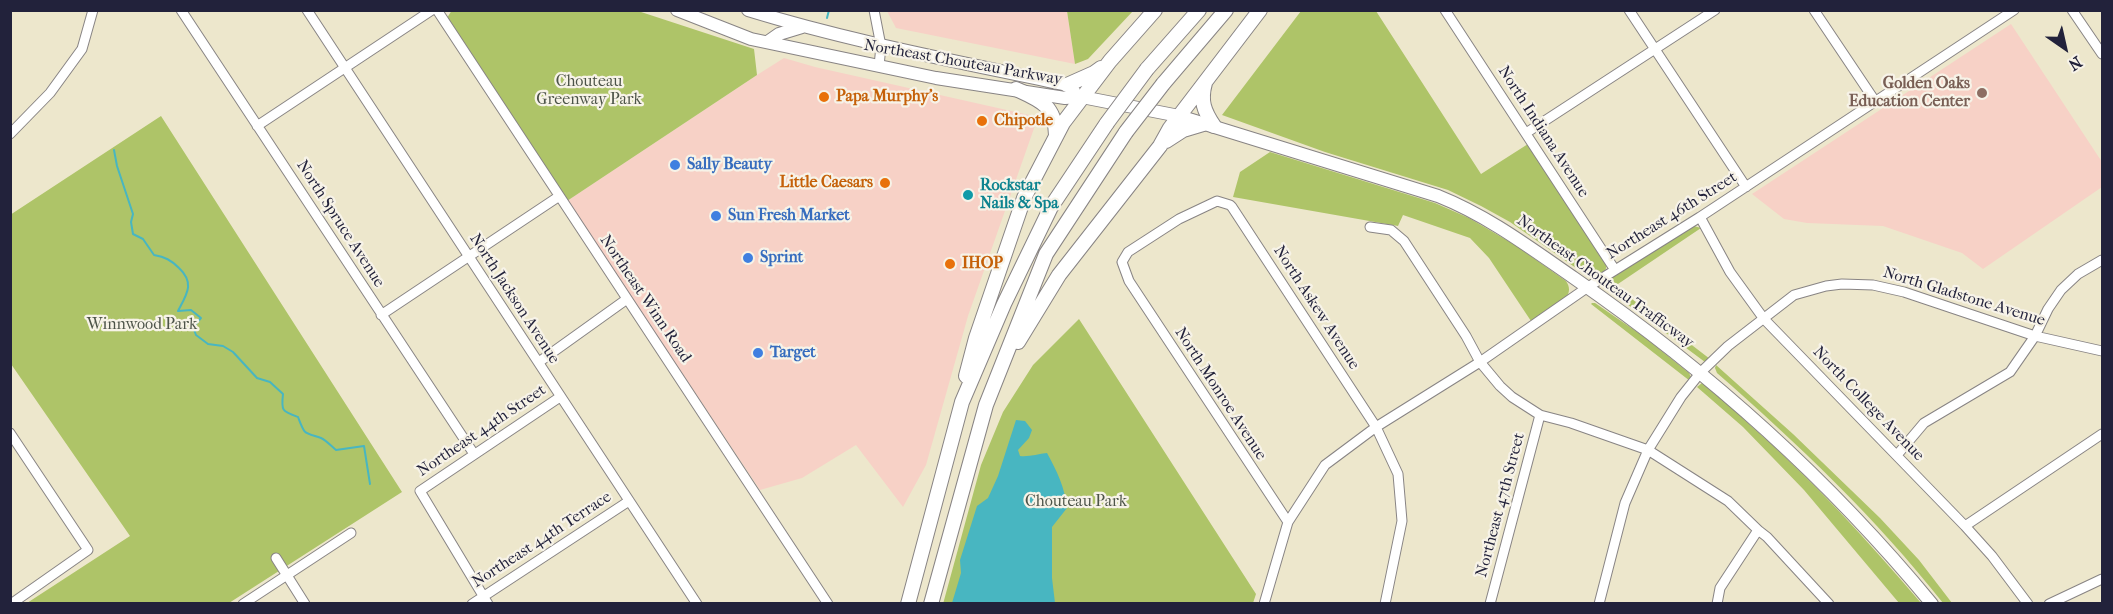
<!DOCTYPE html>
<html>
<head>
<meta charset="utf-8">
<style>
  body { margin:0 }
  #map { position:relative; width:2113px; height:614px; overflow:hidden; background:#ede7cc; font-family:"IM FELL French Canon",serif }
  canvas { display:block }
  .frame { position:absolute; inset:0; border:12px solid #22223b; pointer-events:none }
  .north { position:absolute; left:2035px; top:18px; width:60px; height:60px; -webkit-text-stroke:4px #f7f3e8; paint-order:stroke; rotate:146deg; font-size:16px; font-weight:700; line-height:24px; text-align:center; color:#22223b }
  .north::after { content:''; display:block; margin:auto; width:21px; height:27px; background:#22223b; clip-path:polygon(50% 0,100% 100%,50% 72%,0 100%) }
</style>
</head>
<body>
<div id="map">
<canvas width="2113" height="614"></canvas>
<div class="frame"></div>
<div class="north">N</div>
</div>
<script>
const g = document.querySelector('canvas').getContext('2d');
g.lineJoin = 'round';
function paint(path, color) { g.fillStyle = color; g.fill(path, 'evenodd'); }
function strokePath(path, color, width, dash) { g.strokeStyle = color; g.lineWidth = width; g.lineCap = dash ? 'butt' : 'round'; g.setLineDash(dash || []); g.stroke(path); }
function write(font, color, halo, rows, align = 'center') {
  g.font = font + ' "IM FELL French Canon",serif'; g.lineWidth = 4.5; g.setLineDash([]); g.textBaseline = 'middle'; g.strokeStyle = halo; g.fillStyle = color; for (const [text, x, y, turn = 0] of rows) {
    g.save(); g.translate(x, y); g.rotate((+turn || 0) * Math.PI / 180); g.textAlign = isNaN(turn) ? turn : align; if (halo) g.strokeText(text, 0, 0); g.fillText(text, 0, 0); g.restore();
  }
}
paint(new Path2D(`
  M887 11H1067L1075 64 896 28Z
  M2011 24 2102 162V187L1983 269 1962 253 1883 226 1807 223 1784 219 1752 194Z
  M784 58 815 67 1038 117 968 316 926 465 903 507 856 445 802 478 760 490 567 201 757 75Z`), '#f7d1c6');
paint(new Path2D(`
  M452 10 638 11 754 49 757 75 567 201 447 18Z
  M1067 11V10L1133 11 1088 59 1075 64Z
  M1301 11H1376L1481 174 1528 144 1607 264 1605 272 1595 278 1586 268 1578 265 1576 268 1510 222 1481 206 1448 190 1325 152 1222 115Z
  M161 116 402 492 229 603H27L130 536 11 364 10 215Z
  M1270 152 1435 203 1469 218 1515 245 1566 281C1570 287 1570 292 1566 298L1531 321 1489 258 1470 238 1403 215 1398 226 1233 197 1240 172Z
  M1694 226 1701 228 1615 286 1710 359 1705 362 1608 290 1611 287 1607 284 1611 278Z
  M1592 303H1595L1643 336 1689 373 1691 377 1690 381 1591 304Z
  M1079 319 1256 594 1253 603 943 604 981 465 1003 412 1033 365Z
  M1716 365 1793 434 1880 518 1919 560 1952 603H1943C1876 518 1798 444 1717 373L1715 368Z
  M1702 383C1719 394 1735 411 1750 425 1812 479 1868 541 1921 603H1899L1804 490 1743 427 1697 387Z`), '#aec468');
paint(new Path2D(`
  M1016 420 1025 421 1032 430 1029 438 1018 450 1020 456C1029 457 1038 454 1047 453 1057 471 1065 488 1067 508L1052 527V578L1055 603H952L961 573 960 560 977 506 988 498 998 476Z`), '#48b6c1');
strokePath(new Path2D(`
  M827 18 829 10
  M114 150 117 166 133 214 131 222 133 234 143 239 154 255C165 257 171 260 179 268 195 283 187 294 178 311L191 310 201 318 193 327 196 335 208 344 223 346 233 352 257 378 270 382 283 394C281 411 282 411 298 417 305 435 303 432 321 438 326 440 332 447 336 450L364 446 370 484`), '#48b6c1', 2);
const minor = new Path2D(`
  M181 10 474 454
  M307 10 697 604
  M437 10 828 604
  M874 10 881 46 879 66
  M1445 10 1615 270
  M1629 10 1746 187
  M1814 10 1875 101
  M2072 10 2102 54
  M257 126 432 10
  M1526 133 1715 10
  M10 134 50 93 82 49 93 10
  M1700 217 1730 272 1764 319 1965 526 1992 556 2028 604
  M1370 227 1391 230 1404 241 1466 336 1480 362 1500 386 1512 397 1540 415 1571 423 1648 450 1728 501 1758 530 1767 537 1829 604
  M381 315 558 197
  M539 362 627 299
  M10 433 88 550 11 604
  M1897 455 1924 423 2010 372 2035 336 2048 309 2061 290 2078 274 2102 260
  M1288 522 1129 281 1122 262 1128 252 1179 219 1217 201 1230 205 1232 207 1376 427 1398 474 1402 521 1385 604
  M1965 526 2102 434
  M276 558 305 604
  M243 604 351 533
  M472 604 629 501
  M488 604 420 491 560 397
  M1264 604 1288 522 1325 465 1376 427 1480 362 1588 287 1700 217 2014 10
  M1490 604 1540 415
  M1599 604 1625 503 1648 450 1681 397 1701 372 1728 346 1794 295 1826 286 1842 284 1873 285 1904 292 2035 336 2102 351
  M1717 604 1720 588 1758 530
  M2049 604 2102 579`);
const major = new Path2D(`
  M677 10 751 39 936 78 1065 98 1082 97 1179 116 1438 196C1488 216 1529 247 1574 278 1707 370 1828 478 1932 604
  M748 10C852 42 960 62 1067 85L1074 91
  M769 41 779 34 802 27`);
const highway = new Path2D(`
  M1147 69 1199 10
  M1205 83C1200 101 1204 111 1214 126
  M1163 84 1226 10
  M1067 85 1094 73 1101 68
  M1016 89C1040 100 1055 105 1056 135
  M1166 141 1183 130 1203 124
  M1018 342 1059 275 1160 146 1170 128 1260 10
  M966 376 976 338 1024 198 1063 123 1110 61 1155 10
  M908 604 962 402 1004 304 1051 207 1107 123
  M931 604 986 405 1046 254 1126 132`);
strokePath(minor, '#888484', 11);
strokePath(major, '#888484', 14);
strokePath(highway, '#888484', 16);
strokePath(minor, '#fff', 9);
strokePath(major, '#fff', 12);
strokePath(highway, '#fff', 14);
const highwayBridge = new Path2D(`
  M1107 123 1147 69
  M1126 132 1163 84`);
strokePath(highwayBridge, '#888484', 16, []);
strokePath(highwayBridge, '#fff', 14);
for (const [x, y, r, color] of [
  [1982,93,6,"#8d6e63"],
  [824,97,6,"#e8710a"],
  [982,121,6,"#e8710a"],
  [675,165,6,"#3f7fe0"],
  [885,183,6,"#e8710a"],
  [968,195,6,"#0f9aa8"],
  [716,216,6,"#3f7fe0"],
  [748,258,6,"#3f7fe0"],
  [950,264,6,"#e8710a"],
  [758,353,6,"#3f7fe0"]
]) { const dot = new Path2D(); dot.arc(x, y, r, 0, 2 * Math.PI); g.fillStyle = color; g.fill(dot); strokePath(dot, '#f7f3e8', 2); }
write('16px', '#22223b', '#f7f3e8', [
  ["Northeast Chouteau Parkway",963,63,10],
  ["North Indiana Avenue",1543,132,57],
  ["Northeast 46th Street",1672,216,-32],
  ["North Spruce Avenue",340,224,57],
  ["Northeast Chouteau Trafficway",1605,282,36],
  ["North Gladstone Avenue",1964,297,17],
  ["North Jackson Avenue",514,299,57],
  ["Northeast Winn Road",645,299,56],
  ["North Askew Avenue",1316,308,57],
  ["North Monroe Avenue",1220,394,57],
  ["North College Avenue",1868,404,46],
  ["Northeast 44th Street",482,431,-34],
  ["Northeast 47th Street",1501,505,-75],
  ["Northeast 44th Terrace",542,540,-33]
]);
write('16px', '#4c5348', '#f7f3e8', [
  ["Chouteau",589,82],
  ["Greenway Park",589,100],
  ["Winnwood Park",142,325],
  ["Chouteau Park",1076,502]
]);
write('bold 16px', '#785e54', '#f7f3e8', [
  ["Golden Oaks",1970,84],
  ["Education Center",1970,102]
], 'right');
write('bold 16px', '#c56008', '#f7f3e8', [
  ["Papa Murphy's",836,97],
  ["Chipotle",994,121],
  ["Little Caesars",873,183,"right"],
  ["IHOP",962,264]
], 'left');
write('bold 16px', '#366cbe', '#f7f3e8', [
  ["Sally Beauty",687,165],
  ["Sun Fresh Market",728,216],
  ["Sprint",760,258],
  ["Target",770,353]
], 'left');
write('bold 16px', '#0d838f', '#f7f3e8', [
  ["Rockstar",980,186],
  ["Nails & Spa",980,204]
], 'left');
</script>
</body>
</html>
